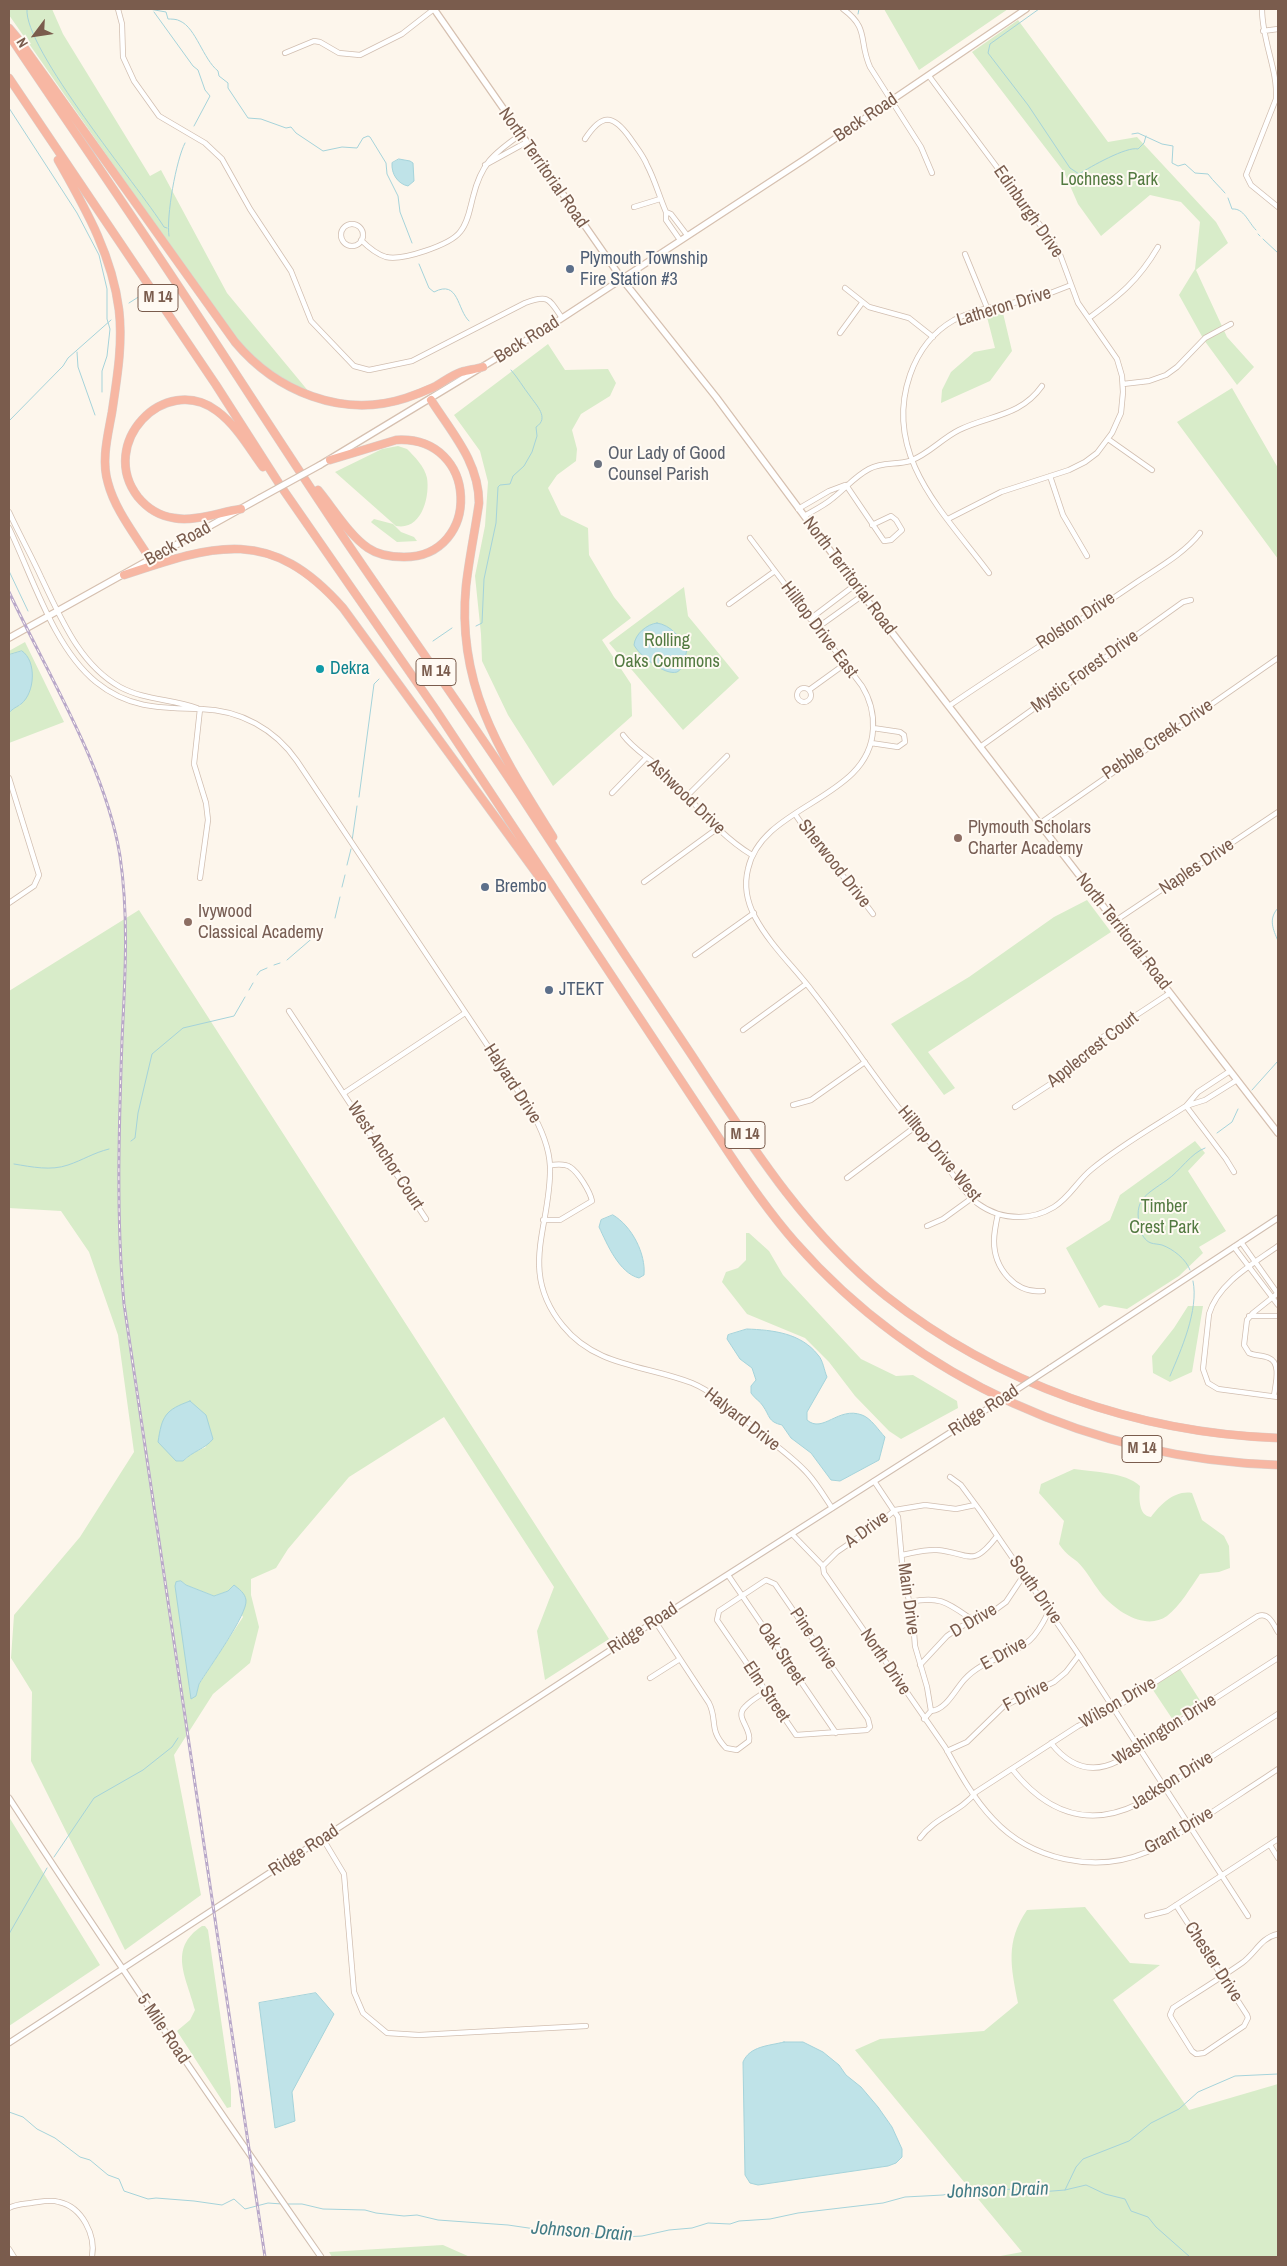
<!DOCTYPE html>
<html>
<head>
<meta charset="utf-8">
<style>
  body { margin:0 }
  #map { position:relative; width:1287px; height:2266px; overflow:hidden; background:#fdf6ec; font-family:"Archivo Narrow",sans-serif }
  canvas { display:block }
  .frame { position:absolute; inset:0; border:10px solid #7a5c4d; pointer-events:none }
  .north { position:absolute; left:10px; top:10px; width:50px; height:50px; -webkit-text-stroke:4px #fffaf3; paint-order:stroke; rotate:239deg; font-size:14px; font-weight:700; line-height:20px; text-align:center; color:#7a5c4d }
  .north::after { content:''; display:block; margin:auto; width:18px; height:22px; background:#7a5c4d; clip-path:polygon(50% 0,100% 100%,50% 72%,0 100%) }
</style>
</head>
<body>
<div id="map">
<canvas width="1287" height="2266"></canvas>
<div class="frame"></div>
<div class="north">N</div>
</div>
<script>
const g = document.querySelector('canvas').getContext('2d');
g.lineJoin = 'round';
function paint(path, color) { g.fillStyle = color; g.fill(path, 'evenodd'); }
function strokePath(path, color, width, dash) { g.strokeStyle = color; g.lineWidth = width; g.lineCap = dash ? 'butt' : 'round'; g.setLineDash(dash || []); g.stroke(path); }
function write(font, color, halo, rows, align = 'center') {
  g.font = font + ' "Archivo Narrow",sans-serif'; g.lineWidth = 4; g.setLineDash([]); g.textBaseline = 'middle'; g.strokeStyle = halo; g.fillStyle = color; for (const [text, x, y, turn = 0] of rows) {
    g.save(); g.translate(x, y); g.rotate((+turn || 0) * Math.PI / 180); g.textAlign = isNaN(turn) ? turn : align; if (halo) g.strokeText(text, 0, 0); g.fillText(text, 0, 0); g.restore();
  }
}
paint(new Path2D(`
  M9 9H52L63 34 150 176 161 170 227 293 314 398 245 354 9 15Z
  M884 9H1008L919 70Z
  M1018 20 1108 142 1137 137 1216 222 1228 243 1196 270 1227 337 1254 367 1237 385 1204 340 1179 295 1195 269 1200 222 1181 202 1150 195 1101 236 1078 204 1064 172 972 52Z
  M1003 313 1012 351 990 381 941 403 942 390 951 372 974 352 995 348 987 317Z
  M548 344 565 370 608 369 616 383 610 396 581 414 572 430 577 449 576 461 557 475 548 488 561 515 588 528 589 555 614 597 631 618 602 640 631 684 632 716 553 786 508 715 482 661 481 634 475 576 485 526 488 482 480 451 454 415Z
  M1232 388 1278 468V559L1177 422Z
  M398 446 407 449C414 456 425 467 427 478 430 496 422 531 396 526L335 472 382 449Z
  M374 519 393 524 401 532 414 537 417 541 397 542 372 523 371 522Z
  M684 587 688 616 739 678 683 730 609 643Z
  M25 642 64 722 9 743V713L13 707 21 705 22 651 9 655V651Z
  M1087 900 1111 932 928 1052 955 1088 944 1095 891 1024 969 977 1054 917Z
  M139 910 609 1639 545 1680 537 1631 554 1587 444 1417 349 1477 288 1549 276 1568 251 1579V1595L259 1627 250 1663 213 1694 174 1755 201 1895 125 1950 31 1761 32 1692 11 1658 14 1615 80 1537 134 1452 118 1335 89 1252 61 1211 9 1208V991ZM175 1407 206 1447 193 1453 183 1461ZM181 1581 186 1585 214 1596 228 1591 243 1617 199 1684 196 1696 190 1692Z
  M1195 1141 1205 1153 1188 1171 1226 1231 1199 1247 1203 1253 1179 1276 1127 1309 1104 1305 1099 1308 1066 1248 1110 1220 1120 1195Z
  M746 1233H749L769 1251 783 1275 861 1359 896 1376 913 1375 957 1401 958 1408 901 1439 889 1431 855 1396 829 1362 805 1338 747 1314 722 1282 726 1272 738 1268 746 1260Z
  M1188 1306H1203L1192 1372 1170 1382 1153 1373 1152 1356 1174 1328Z
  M1074 1469C1094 1472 1125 1472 1140 1486 1139 1496 1138 1516 1151 1517 1161 1504 1175 1490 1192 1493L1202 1520 1224 1536 1229 1546 1230 1568 1219 1572 1200 1574C1191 1587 1180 1606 1167 1616 1147 1630 1121 1614 1106 1599 1097 1590 1091 1578 1083 1568 1076 1558 1067 1557 1059 1544L1064 1521 1039 1493 1041 1484Z
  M1180 1669 1201 1702 1173 1720 1151 1687Z
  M9 1817 100 1965 9 2026Z
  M1085 1907 1130 1963 1160 1965 1113 2000 1189 2110 1278 2084V2257H995L1022 2252 855 2050 880 2039 984 2031 1018 2003C1011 1967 1005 1942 1027 1910Z
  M202 1926H205L208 1930 231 2089V2107L227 2108 177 2031 190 2020 195 2010C187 1978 167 1949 202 1926Z
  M443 2245 470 2257H332L329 2252Z`), '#d8ecc9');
const water = new Path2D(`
  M399 159 410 161 413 163 414 181 408 186C398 184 391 174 392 163Z
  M657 623C671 625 681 638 687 650 685 656 684 669 677 672 665 676 639 655 634 645 635 634 647 624 657 623Z
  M22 651C37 661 35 693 21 704 17 707 13 708 9 713V655Z
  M613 1215C632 1226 646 1254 644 1275L639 1278C619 1273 607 1244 599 1227L601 1220Z
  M747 1329C773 1330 801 1333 818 1355 823 1360 824 1370 827 1377L807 1412V1420C823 1434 838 1406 862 1415 871 1418 879 1431 885 1437L879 1460 840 1481 831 1480 811 1453 791 1438 782 1425C768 1422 770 1416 763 1406 760 1401 755 1399 751 1393V1386L756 1380 752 1368 740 1359 727 1339 728 1335Z
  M190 1401 206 1415 213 1439C205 1449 193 1451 183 1461H176L158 1442C162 1416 165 1410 190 1401Z
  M181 1581 186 1585 214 1596 228 1591 234 1585C239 1589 245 1593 246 1600 248 1614 208 1669 199 1684L196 1696 191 1699 175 1586 176 1582Z
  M316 1993 334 2014 292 2092 295 2121 275 2128 259 2003Z
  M784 2042H803L823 2052 839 2065 846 2075 861 2087 878 2107 892 2127 902 2149V2157L896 2163 888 2166 758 2185 750 2183 745 2175 743 2062C750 2046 768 2046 784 2042Z`);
paint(water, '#bfe3e8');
strokePath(water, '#a5d3da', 1);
strokePath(new Path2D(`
  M27 9C23 48 139 187 164 227L167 228
  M149 9 166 12 168 19C171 19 177 19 180 21 196 28 203 59 218 71L219 76 228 83V88L248 118 261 119 286 128 291 127 296 133 323 151 342 147 357 148 363 138 368 136 370 137 386 163 387 174 398 196 400 212 412 243
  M1039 9 990 44 988 53 1028 105 1070 168 1079 174C1090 167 1127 146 1138 149L1144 143 1146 136
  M154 12 193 66 198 70 205 90 210 96 194 126
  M858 14 859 9
  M9 108 77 213 99 255 107 289V319L110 329 107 356 102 371V392
  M1132 134 1138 133 1162 144 1173 146 1172 163 1178 166 1185 164 1195 173 1208 174C1214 182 1219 186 1225 193
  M1228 198 1232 209C1244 208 1248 222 1256 230
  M1258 234 1260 236
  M169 236C166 217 176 160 185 143
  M1263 239 1278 253
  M419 264 429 288 434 292C459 279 457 310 469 321
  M129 303 140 296
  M77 352 78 367 95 415
  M9 421 63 366 68 358 111 320
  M9 571 28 611
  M476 626 482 623 484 579 496 523 498 487 500 485 510 484 513 476 524 466 532 452 537 436 536 427C550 418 536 405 530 396 523 387 518 378 511 370
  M433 641 452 628
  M359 797 374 684 379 679
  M352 841 357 806
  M347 865 351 849
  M342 887 345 875
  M1278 908C1268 919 1273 929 1278 941
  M335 918 340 897
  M287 960 316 935
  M274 965 280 963
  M257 975 260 971 267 968
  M249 990 253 983
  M1252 1090 1278 1061
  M1217 1133 1232 1122 1238 1109
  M131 1141 135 1138 138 1113 152 1054 183 1028 234 1016 245 997
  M14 1164C32 1167 51 1171 68 1165 83 1160 93 1153 109 1149
  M1190 1270C1186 1259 1173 1249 1162 1245 1158 1244 1154 1244 1151 1243 1145 1241 1141 1234 1140 1228 1133 1199 1146 1195 1167 1180 1180 1171 1191 1153 1205 1148
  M1170 1376C1181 1350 1199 1310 1193 1281
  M54 1857 94 1798 143 1770 172 1747 178 1738
  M9 1934 47 1868
  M9 2112 23 2117 37 2129 55 2138 80 2157 90 2160 108 2175 119 2179 124 2191 148 2199 156 2198 194 2201 222 2205 234 2199 245 2209 268 2203 282 2204
  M1065 2190 1076 2167 1083 2159 1129 2141 1151 2123 1179 2109 1198 2092 1235 2076 1278 2074
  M286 2204H302L323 2209 365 2210 376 2213 404 2216 417 2215 438 2220 508 2225 549 2231 561 2229 594 2234 604 2238 642 2236 669 2230 692 2228 708 2223 730 2224 739 2221 770 2219 798 2213 883 2203 905 2197 943 2195 964 2190 1026 2189 1040 2192 1065 2190 1086 2185 1105 2194 1125 2199 1131 2211 1148 2217 1156 2227 1190 2257`), '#a5d3da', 1);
const minor = new Path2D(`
  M118 9 122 24 123 57 134 81 159 116 205 143 222 159 250 209 291 271 311 321 354 366 369 370 412 361 525 303C549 294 549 299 562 318
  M843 9C870 29 858 40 870 67L921 147 932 173
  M1262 9C1262 41 1278 70 1276 99L1246 175 1251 185 1278 207
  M1263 31 1278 29
  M285 53 314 41 320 42 339 53 360 55 402 34 434 9
  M929 76 1058 249 1078 303 1117 359 1122 376 1123 392 1121 413 1112 433 1097 453 1085 462 1069 470 1001 492 948 519
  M585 139C602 113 613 114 630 138 636 147 643 155 647 165 655 180 659 196 666 212V220L680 240
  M485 165 525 143
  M634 207 660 199
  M666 212 671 214 687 235
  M341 235a11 11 0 1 1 22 0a11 11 0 1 1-22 0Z
  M361 240C368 247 376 254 386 257 402 261 450 245 460 232 468 223 470 208 473 197 481 164 493 154 520 135
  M965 254 988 310
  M845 288 869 307 909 318 933 337
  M1089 318C1120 295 1138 281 1158 247
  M840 333 862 303
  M1123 384 1149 381 1166 375 1177 367 1205 338 1231 324
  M1108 439 1152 470
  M1050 476 1063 515 1087 556
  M846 485 884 541 891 540 902 530 896 520 891 516 872 525
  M798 509 829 491 845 485
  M9 512C19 534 31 555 41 577 61 618 79 664 120 687 144 700 172 699 197 708
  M804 516C813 511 825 505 833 498 846 488 854 477 869 469 882 462 896 465 910 461 929 454 941 439 959 430 989 415 1020 417 1042 386
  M9 528C32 576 54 648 96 682 129 709 162 708 201 709 240 710 275 729 297 761L530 1109C540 1126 549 1145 550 1166 552 1225 517 1270 563 1326 596 1367 646 1365 692 1383 718 1394 740 1417 762 1434 777 1447 795 1459 808 1474 817 1484 824 1496 832 1508
  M750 538 862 686C870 699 874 713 873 729 870 800 762 804 748 869 744 885 747 902 755 917 770 945 794 967 813 992 844 1031 871 1073 902 1112 911 1124 923 1134 933 1146 947 1164 959 1188 977 1203 989 1212 1004 1217 1019 1217 1031 1217 1044 1213 1054 1207 1070 1197 1078 1180 1092 1169 1121 1145 1155 1126 1186 1106L1198 1092 1230 1071
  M989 573C945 514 882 456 910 375 918 352 933 332 954 320 977 308 1006 305 1031 299 1045 296 1058 290 1071 285
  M729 604 775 571
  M810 619 855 585
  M817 628 863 595
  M797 695a7 7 0 1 1 14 0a7 7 0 1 1-14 0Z
  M809 690 845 664
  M949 706C1010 664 1073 626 1134 584 1156 569 1184 554 1200 533
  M623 735C634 750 650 758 663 771 692 799 717 834 752 855
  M871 743 898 747 905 742 904 735 900 732 873 728
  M980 747 1183 602 1191 600
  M9 778 39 875 34 886 9 903
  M612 793 646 758
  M687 796 727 756
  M795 814C819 850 848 880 873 914
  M1039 824 1278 658
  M200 878 208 820 206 803 194 764 200 709
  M644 882 718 828
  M1115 921 1278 812
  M695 955 754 913
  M289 1011 426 1219
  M743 1030 806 984
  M344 1093 465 1013
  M793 1105 811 1100 865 1062
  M1186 1106 1226 1159 1234 1172
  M1186 1106 1205 1100 1237 1080
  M1015 1107 1069 1072 1103 1037 1170 993
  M847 1178 915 1127
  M998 1214C996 1223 994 1232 994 1241 994 1268 1015 1294 1043 1291
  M543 1220H560L592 1201C590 1191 578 1172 570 1167 564 1163 556 1165 550 1165
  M927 1226 943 1219 972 1198
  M1241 1242 1278 1294
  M1278 1246C1253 1264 1218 1283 1209 1314L1203 1369 1208 1383 1218 1389 1278 1397
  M1234 1247 1278 1305
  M1249 1316H1278
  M1274 1396C1275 1386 1282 1363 1269 1358 1263 1355 1255 1356 1249 1353L1244 1345 1247 1320 1253 1313 1278 1293
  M950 1477 961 1485 981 1512 1079 1655 1248 1916
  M874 1481 898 1517 903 1573 913 1619 915 1646 927 1687 931 1711 924 1719
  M792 1534 823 1566 824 1573 945 1747C959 1772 973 1798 993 1819 1031 1860 1095 1874 1147 1852 1166 1843 1184 1830 1202 1819 1227 1802 1253 1786 1278 1769
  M902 1555C913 1553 925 1549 937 1550 970 1553 972 1569 997 1536
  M823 1566 837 1552 882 1521 895 1510 925 1505 956 1509 975 1505
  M728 1575 836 1733
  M766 1580 775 1584 868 1719 870 1727 867 1730 796 1735 717 1620 719 1611Z
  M910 1602C941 1595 949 1604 974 1621
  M655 1621 709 1703C718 1721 708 1729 726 1748L737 1750 749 1741C752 1728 734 1717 745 1707 750 1701 759 1696 765 1692
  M920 1665 947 1636 960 1627 991 1613 1006 1602 1024 1575
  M650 1678 680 1659
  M931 1711C946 1710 955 1690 964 1680 985 1657 1011 1658 1030 1640 1039 1632 1044 1621 1049 1611
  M1051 1743C1069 1766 1091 1775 1118 1761L1278 1658
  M947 1751 967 1742 1004 1706 1054 1682 1066 1672 1079 1655
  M1012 1769C1045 1811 1087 1829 1138 1804L1278 1714
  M920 1838C935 1817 961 1812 976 1792L1078 1726 1107 1713 1258 1616C1269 1612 1273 1624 1278 1632
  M323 1839 344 1874 354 1992 363 2013 387 2033 419 2035 586 2026
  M1270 1845 1278 1858
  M1176 1905 1247 2015 1248 2018 1244 2026 1204 2053 1196 2054 1192 2051 1172 2019 1170 2015 1173 2008C1196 1993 1219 1979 1242 1963 1256 1953 1260 1938 1278 1934
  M1147 1916 1167 1911 1278 1839
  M9 2208C16 2204 23 2204 31 2203 40 2202 50 2199 59 2202 82 2207 96 2235 92 2257
  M9 2249 14 2257`);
const tertiary = new Path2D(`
  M1050 1368 1278 1218
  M9 1798C110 1953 215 2105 321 2257
  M9 2043 655 1621 984 1411`);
const secondary = new Path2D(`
  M434 9 622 279 716 397 863 595 1278 1133
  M320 465 553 324 805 159 1026 9
  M9 638 260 498`);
const motorway = new Path2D(`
  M9 28 19 40 235 342C276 391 342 419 406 398 415 395 425 391 434 387 443 382 452 375 461 372 468 370 476 369 483 367
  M9 35C62 114 116 192 169 272 229 362 287 454 348 544 407 631 468 716 526 804 580 887 634 969 689 1051 747 1139 803 1230 886 1296 997 1384 1137 1433 1278 1438
  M9 78 216 385 280 485 436 710 717 1135C741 1172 766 1209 795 1242 917 1381 1095 1459 1278 1465
  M58 160C85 208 112 254 119 310 123 344 117 378 112 412 108 435 101 460 108 483 115 510 136 536 150 559
  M431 400C452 433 479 462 479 503 475 531 469 559 466 586 456 687 502 755 553 837
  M318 490C333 508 349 535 368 548 378 555 391 557 404 557 482 557 480 435 396 440L330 460
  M241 509C220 512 194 522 174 518 160 516 147 508 138 497 97 444 164 372 217 411 237 426 249 448 263 467
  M124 575C216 544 271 526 343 608L545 885`);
strokePath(minor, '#d1beb0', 6);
strokePath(tertiary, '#d1beb0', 7);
strokePath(secondary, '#d6c0b0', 8);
strokePath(motorway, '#dad1cd', 9);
strokePath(minor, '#fff', 4.5);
strokePath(tertiary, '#fff', 5);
strokePath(secondary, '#fff', 5.5);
strokePath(motorway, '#f7b7a3', 8);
const rail = new Path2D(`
  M9 592C47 673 106 768 120 856 129 917 125 979 122 1040 119 1127 116 1216 124 1304L265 2257`);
strokePath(rail, '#b9a8c9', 3);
strokePath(rail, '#fffaf3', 1, [4]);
const tertiaryBridge = new Path2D(`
  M984 1411 1050 1368`);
const secondaryBridge = new Path2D(`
  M260 498 320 465`);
strokePath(tertiaryBridge, '#d1beb0', 7, []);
strokePath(secondaryBridge, '#d6c0b0', 8, []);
strokePath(tertiaryBridge, '#fff', 5);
strokePath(secondaryBridge, '#fff', 5.5);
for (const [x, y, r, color] of [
  [570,269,5,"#5c6f8a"],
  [598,464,5,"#6b7280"],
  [320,669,5,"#0f9aa8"],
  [958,838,5,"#8d6e63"],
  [485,887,5,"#5c6f8a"],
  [188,922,5,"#8d6e63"],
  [549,990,5,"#5c6f8a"]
]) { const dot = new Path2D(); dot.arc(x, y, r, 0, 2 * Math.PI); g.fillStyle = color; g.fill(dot); strokePath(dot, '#fffaf3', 2); }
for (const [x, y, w] of [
  [158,298,40],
  [436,672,40],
  [745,1135,40],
  [1142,1449,40]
]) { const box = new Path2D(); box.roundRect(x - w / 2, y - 13.5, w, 27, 4); g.fillStyle = '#fffaf3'; g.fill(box); strokePath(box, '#7a5c4d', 1); }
write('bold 16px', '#7a5c4d', null, [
  ["M 14",158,298],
  ["M 14",436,672],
  ["M 14",745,1135],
  ["M 14",1142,1449]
]);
write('18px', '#7a5c4d', '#fffaf3', [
  ["Beck Road",866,118,-34],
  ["North Territorial Road",543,168,55],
  ["Edinburgh Drive",1028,212,55],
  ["Latheron Drive",1004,307,-17],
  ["Beck Road",527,340,-32],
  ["Beck Road",178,544,-29],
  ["North Territorial Road",849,576,53],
  ["Rolston Drive",1076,621,-33],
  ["Hilltop Drive East",819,630,53],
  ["Mystic Forest Drive",1085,672,-36],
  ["Pebble Creek Drive",1158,740,-34],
  ["Ashwood Drive",686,797,44],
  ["Sherwood Drive",834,864,52],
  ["Naples Drive",1197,867,-34],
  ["North Territorial Road",1123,932,52],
  ["Applecrest Court",1093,1050,-38],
  ["Halyard Drive",512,1084,57],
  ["Hilltop Drive West",939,1154,50],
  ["West Anchor Court",385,1156,57],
  ["Ridge Road",984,1411,-33],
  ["Halyard Drive",742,1420,38],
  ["A Drive",867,1530,-36],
  ["South Drive",1035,1590,55],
  ["Main Drive",908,1599,82],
  ["D Drive",974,1621,-30],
  ["Ridge Road",643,1629,-33],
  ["Pine Drive",813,1639,56],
  ["Oak Street",781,1654,56],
  ["E Drive",1004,1654,-29],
  ["North Drive",885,1662,56],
  ["Elm Street",766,1692,56],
  ["F Drive",1026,1696,-28],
  ["Wilson Drive",1118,1703,-30],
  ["Washington Drive",1165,1730,-32],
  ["Jackson Drive",1172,1781,-32],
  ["Grant Drive",1179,1831,-30],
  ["Ridge Road",304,1851,-33],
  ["Chester Drive",1213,1962,57],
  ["5 Mile Road",163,2029,56]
]);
write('18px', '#537a41', '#fffaf3', [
  ["Lochness Park",1109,180],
  ["Rolling",667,641],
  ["Oaks Commons",667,662],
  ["Timber",1164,1207],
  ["Crest Park",1164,1228]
]);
write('18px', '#4e5e75', '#fffaf3', [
  ["Plymouth Township",580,259],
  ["Fire Station #3",580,280],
  ["Brembo",495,887],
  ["JTEKT",559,990]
], 'left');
write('18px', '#5b616d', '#fffaf3', [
  ["Our Lady of Good",608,454],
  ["Counsel Parish",608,475]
], 'left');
write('18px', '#0d838f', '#fffaf3', [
  ["Dekra",330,669]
], 'left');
write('18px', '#785e54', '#fffaf3', [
  ["Plymouth Scholars",968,828],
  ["Charter Academy",968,849],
  ["Ivywood",198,912],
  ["Classical Academy",198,933]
], 'left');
write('italic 19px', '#437c86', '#fffaf3', [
  ["Johnson Drain",998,2191,-2],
  ["Johnson Drain",582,2232,4]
]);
</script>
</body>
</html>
